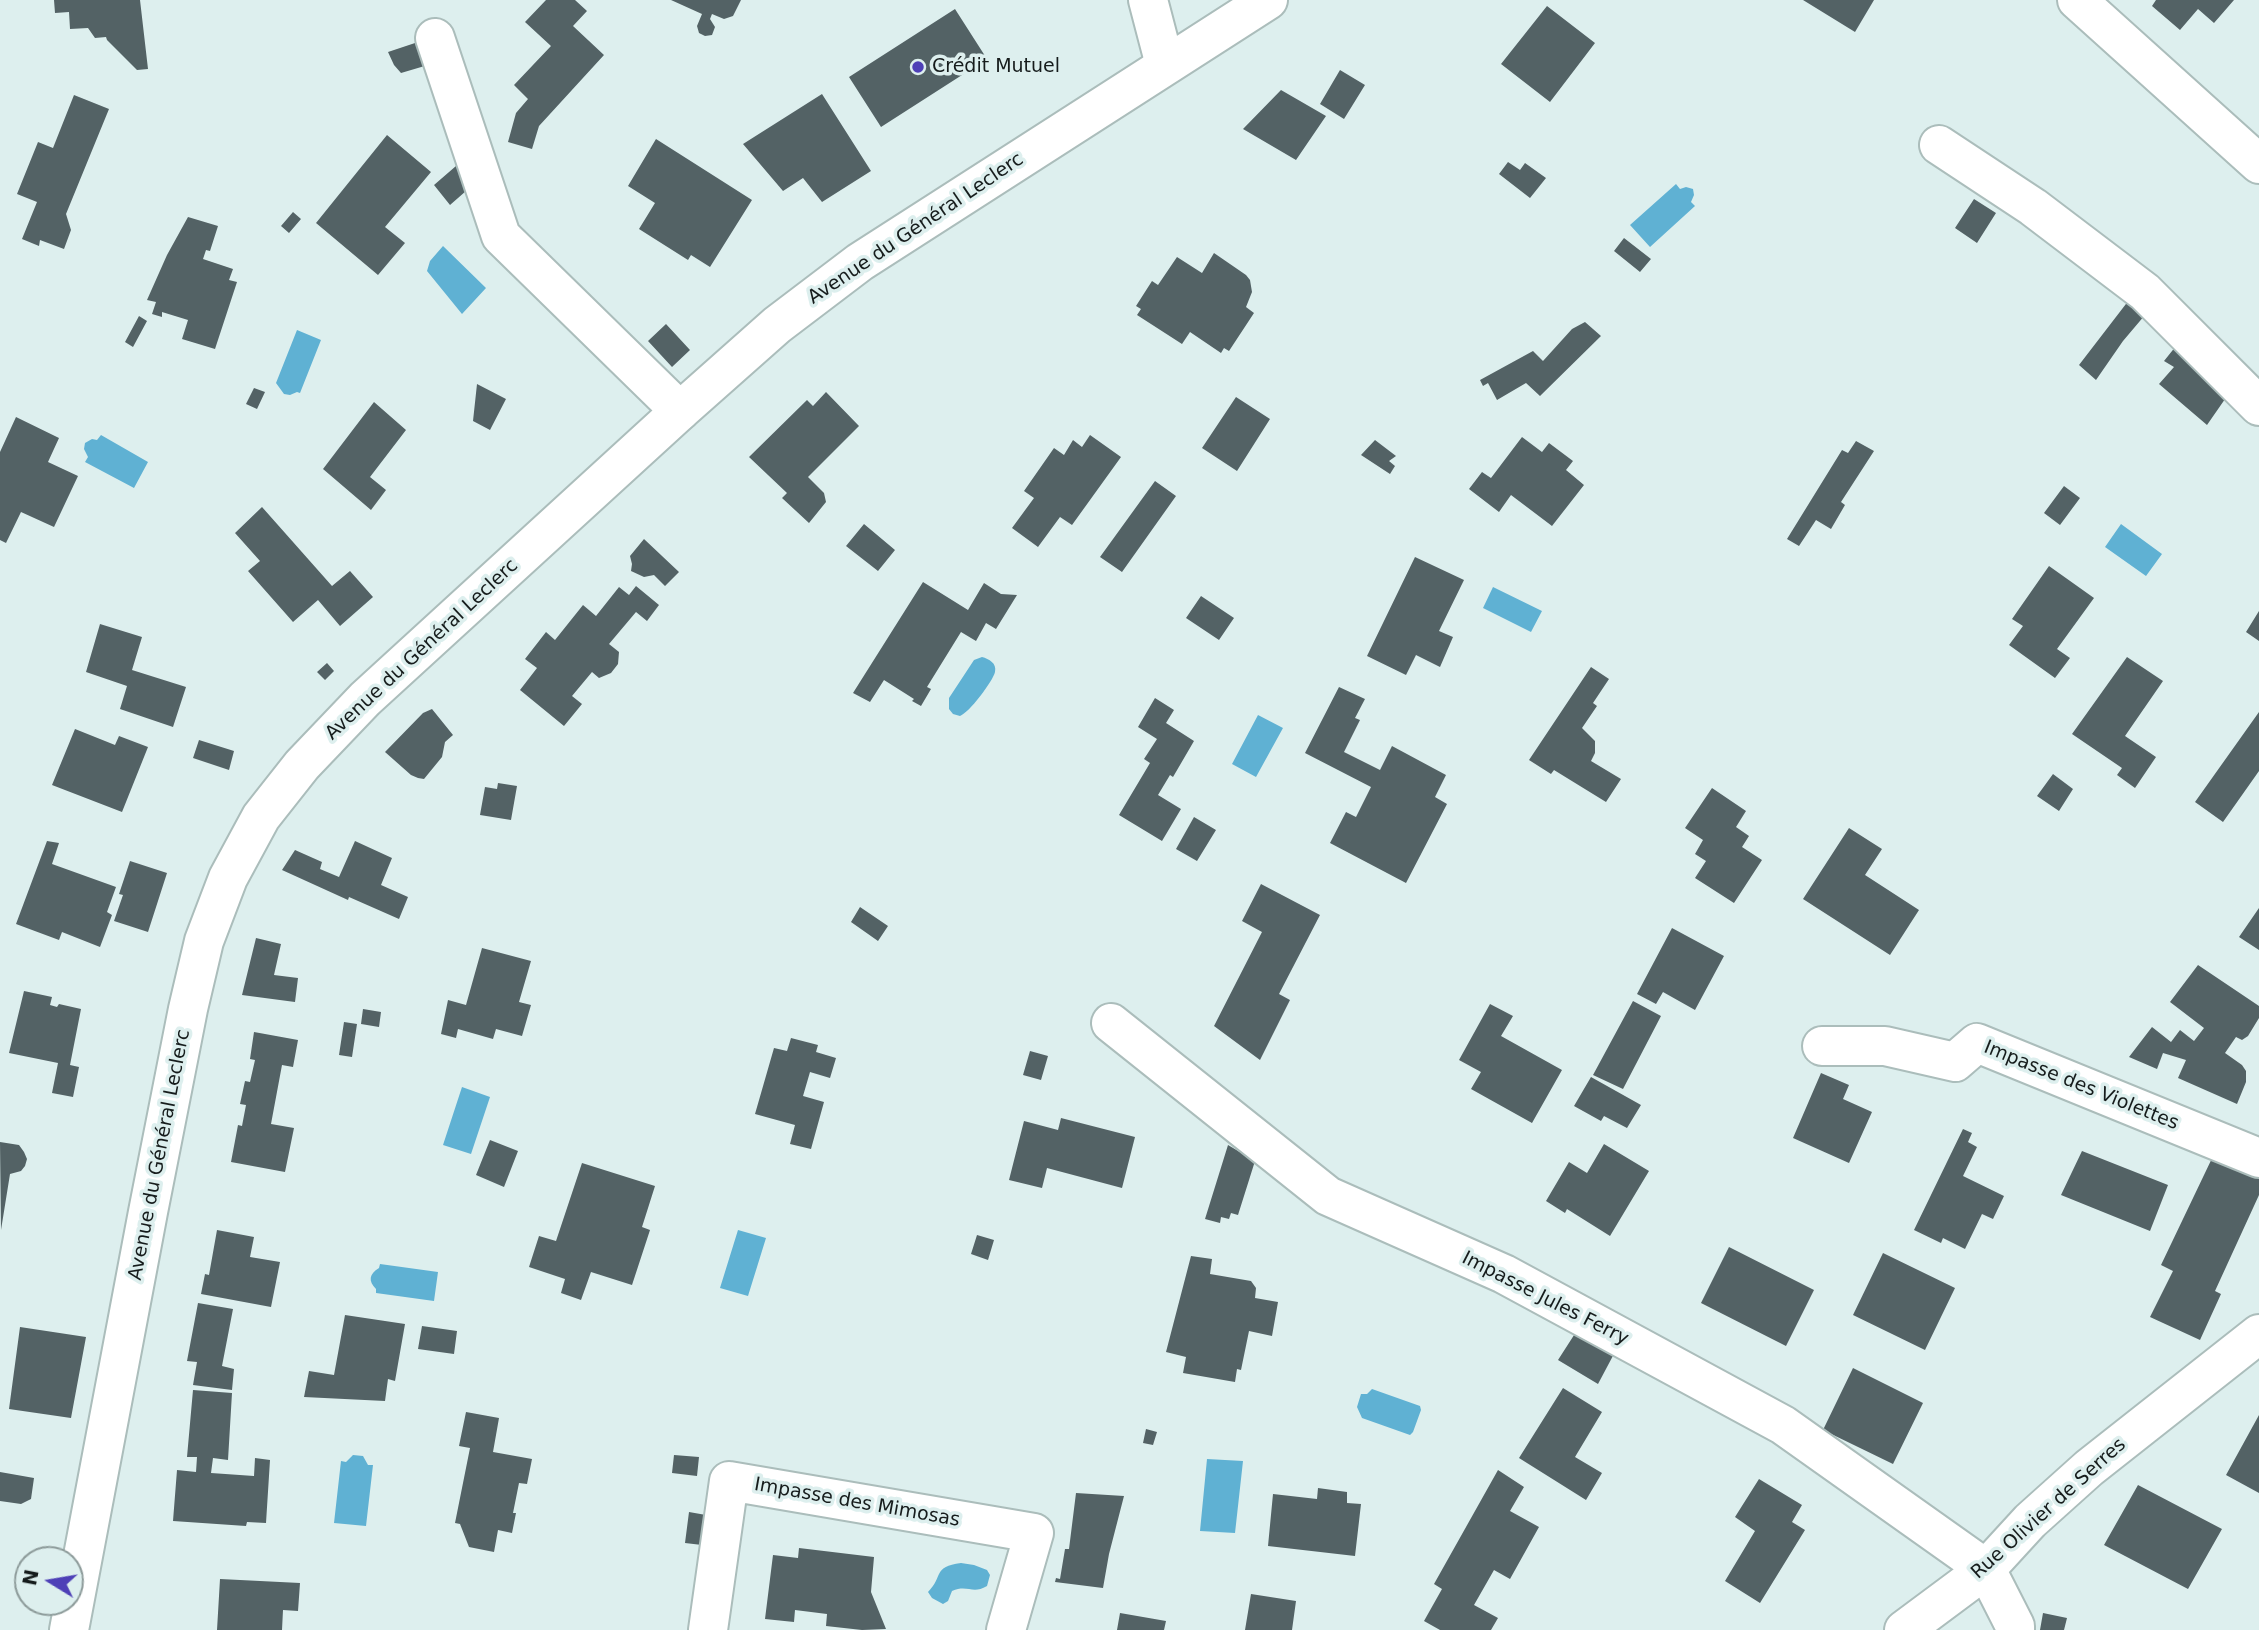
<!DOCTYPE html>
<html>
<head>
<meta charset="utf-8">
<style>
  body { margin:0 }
  #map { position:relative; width:2259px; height:1630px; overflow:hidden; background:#ddefee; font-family:"DejaVu Sans",sans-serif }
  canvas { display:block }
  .north { position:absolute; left:14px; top:1546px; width:70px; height:70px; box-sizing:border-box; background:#ddefee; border:2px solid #8d9b9a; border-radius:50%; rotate:281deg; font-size:19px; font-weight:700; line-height:28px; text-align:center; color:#161c1c }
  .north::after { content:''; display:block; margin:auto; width:24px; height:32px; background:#4e40b7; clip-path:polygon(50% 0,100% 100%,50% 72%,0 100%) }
</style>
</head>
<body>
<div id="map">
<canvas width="2259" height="1630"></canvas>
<div class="north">N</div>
</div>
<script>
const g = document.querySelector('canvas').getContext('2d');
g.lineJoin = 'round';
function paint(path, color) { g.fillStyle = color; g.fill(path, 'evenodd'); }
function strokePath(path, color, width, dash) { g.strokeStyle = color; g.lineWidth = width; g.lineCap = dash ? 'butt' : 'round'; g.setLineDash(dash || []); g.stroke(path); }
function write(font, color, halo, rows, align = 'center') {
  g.font = font + ' "DejaVu Sans",sans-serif'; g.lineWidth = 7; g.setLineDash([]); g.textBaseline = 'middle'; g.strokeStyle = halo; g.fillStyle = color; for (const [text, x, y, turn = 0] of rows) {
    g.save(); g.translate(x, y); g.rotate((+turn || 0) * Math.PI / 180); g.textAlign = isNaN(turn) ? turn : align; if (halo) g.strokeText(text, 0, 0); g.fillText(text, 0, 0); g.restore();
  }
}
paint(new Path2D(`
  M1676 184 1680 189 1686 187 1693 189 1694 195 1691 202 1695 206 1650 247 1630 225Z
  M443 246 486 288 462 314 427 271 430 261Z
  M297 330 321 340 300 393 297 392 290 395 284 394 276 383Z
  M101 435 148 462 134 488 85 462 88 457 84 449 85 443 92 439 97 440Z
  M2121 524 2162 554 2146 576 2105 547Z
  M1493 587 1542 611 1531 632 1483 608Z
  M982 657C989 659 997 663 995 672 993 681 969 713 960 716L953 714 949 709V698L974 660Z
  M1258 715 1283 728 1256 777 1232 764Z
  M462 1087 490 1097 471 1154 443 1145Z
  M738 1230 766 1238 748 1296 720 1288Z
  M380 1264 438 1272 434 1301 376 1293V1289C368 1281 369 1274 379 1268Z
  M1372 1389 1420 1406 1421 1410 1413 1432 1410 1435 1362 1418 1357 1407 1361 1394H1367Z
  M353 1455 363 1456 368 1465H373L366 1526 334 1523 341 1461 346 1462Z
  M1207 1459 1243 1461 1235 1533 1200 1531Z
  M961 1563 974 1565 987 1570 990 1575 987 1586C972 1595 968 1584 952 1591L948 1601 943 1604 932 1598 928 1592C944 1576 932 1567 961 1563Z`), '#5fb1d3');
paint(new Path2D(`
  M54 0H140L148 69 137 70 107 40 106 37 95 38 88 28 70 29 69 12 55 13Z
  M546 0H575L587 11 573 26 604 55 539 126 532 149 508 142 516 113 528 99 514 85 551 46 525 22Z
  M671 0H741L733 16 724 19 712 14 710 19 715 27 712 35 705 36 699 33 697 26 702 14Z
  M1803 0H1874L1855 32Z
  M2156 0H2234L2214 23 2198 9 2180 30 2152 6Z
  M1547 6 1595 43 1550 102 1501 64Z
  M955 9 987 59 881 127 849 77Z
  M421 41 428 65 401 73 394 65 388 52Z
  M1340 70 1365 85 1344 119 1320 104Z
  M1281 90 1326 116 1296 160 1243 129Z
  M822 94 871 171 822 202 803 178 783 191 743 144Z
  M74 95 109 109 66 214 71 230 64 249 40 240 39 246 22 239 37 202 17 194 38 142 53 148Z
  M387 135 431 172 385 227 405 243 378 275 316 223Z
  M656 139 752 200 710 267 691 255 688 260 639 229 655 203 628 186Z
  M1508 162 1520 170 1525 163 1546 178 1530 198 1499 174Z
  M456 166 466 191 450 205 434 185Z
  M1974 199 1996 213 1977 243 1955 228Z
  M293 212 301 219 289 233 281 226Z
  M188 217 218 226 210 251 206 250 203 259 233 269 229 280 237 282 215 349 182 339 188 320 162 312V317L152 314 156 302 147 300 167 255Z
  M1624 238 1651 259 1640 272 1614 251Z
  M1214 253 1246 275 1250 280 1252 292 1246 307 1254 313 1229 351 1224 348 1221 353 1190 332 1182 344 1137 315 1141 309 1136 306 1152 281 1158 285 1177 257 1202 273Z
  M2129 300 2145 315 2123 341 2096 380 2079 365Z
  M139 316 147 321 133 347 125 342Z
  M1585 322 1601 336 1540 396 1526 383 1497 400 1488 383 1483 386 1480 380 1533 351 1543 361 1572 329Z
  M666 324 690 350 672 367 648 341Z
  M2176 346 2232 389 2207 425 2159 384 2174 367 2164 361Z
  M477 384 506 399 490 430 473 421Z
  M254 388 265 392 257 409 246 404Z
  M826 392 859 426 808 477 824 493 826 502 809 523 782 498 787 493 749 457 807 400 813 406Z
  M1236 397 1270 419 1237 471 1202 448Z
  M374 402 406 430 370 477 386 490 371 510 323 469Z
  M16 417 59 438 48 462 78 476 54 527 21 512 6 543 0 540V452Z
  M1090 435 1121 457 1072 525 1060 517 1038 547 1012 528 1034 498 1024 491 1054 448 1064 455 1073 440 1082 447Z
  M1522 437 1542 452 1549 443 1573 461 1566 470 1584 485 1552 526 1511 495 1499 512 1469 489 1482 472 1491 478Z
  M1375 440 1396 456 1389 461 1395 466 1390 474 1361 455Z
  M1856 441 1874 451 1841 502 1845 505 1831 529 1816 520 1799 546 1787 539 1842 450 1848 453Z
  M1155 481 1176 496 1122 572 1100 557Z
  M2064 486 2080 498 2060 525 2044 513Z
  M262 507 332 586 350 571 373 597 340 626 318 600 293 622 248 571 260 561 235 533Z
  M864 524 895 550 878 571 846 546Z
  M644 539 679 572 665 586 654 575 644 577 631 571 632 564 630 556Z
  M1415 557 1464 580 1439 631 1453 637 1440 667 1416 655 1406 675 1367 656Z
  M2049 566 2094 598 2057 649 2070 658 2055 678 2009 645 2023 626 2012 619Z
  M923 582 968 610 984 583 1001 594 1017 595 996 629 986 623 976 641 961 632 927 687 931 689 921 706 912 701 914 699 884 680 870 702 853 693Z
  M636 586 659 605 647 621 636 612 609 644 619 652 618 664 611 673 599 678 592 672 572 696 582 704 564 726 520 690 537 668 525 659 546 632 555 640 583 605 596 616 619 587 629 595Z
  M1201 596 1234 618 1219 640 1186 618Z
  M2259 611V641L2246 632Z
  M100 624 142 637 132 670 186 687 173 727 120 709 127 686 86 672Z
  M2127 657 2163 681 2125 736 2156 757 2135 788 2117 775 2122 768 2072 734Z
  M327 663 334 671 325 680 317 672Z
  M1591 667 1609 679 1593 703 1597 706 1582 728 1595 741V753L1591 761 1621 779 1606 802 1554 770 1551 774 1529 760Z
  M1339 687 1365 699 1355 718 1360 720 1344 752 1380 770 1392 746 1446 775 1435 797 1447 804 1406 883 1330 843 1346 812 1356 817 1371 787 1305 753Z
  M1155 698 1174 710 1166 723 1194 741 1173 777 1170 775 1158 795 1181 809 1162 841 1119 815 1150 763 1144 759 1157 739 1138 727Z
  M432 709 453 735 445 742 442 757 424 779 418 778 411 775 385 752 423 713Z
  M2259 712V771L2223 822 2195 802Z
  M75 729 115 745 119 736 148 747 122 812 52 785Z
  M199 740 234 751 229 770 193 758Z
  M2053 774 2073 789 2059 811 2037 796Z
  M498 783 517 786 511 820 480 815 485 787 497 789Z
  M1712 788 1746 811 1736 827 1749 836 1742 847 1762 860 1734 903 1695 878 1706 861 1695 854 1703 840 1685 828Z
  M1194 817 1216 830 1197 861 1176 849Z
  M1849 828 1882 849 1865 875 1919 910 1890 955 1803 899Z
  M47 841 59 843 52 864 116 887 107 912 112 915 100 947 62 932 59 940 16 924Z
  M355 841 392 858 381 885 408 897 399 919 349 897 348 900 282 870 295 850 322 862 320 869 339 877Z
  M130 861 167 873 148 932 114 921 123 895 119 894Z
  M1261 884 1320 915 1279 994 1290 1000 1260 1060 1214 1026 1262 932 1242 921Z
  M860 907 888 926 878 941 851 922Z
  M2259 908V950L2239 937Z
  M1672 928 1724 956 1695 1010 1663 992 1656 1004 1637 994Z
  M256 938 281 944 274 975 298 978 295 1002 242 995Z
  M482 948 531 961 519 1002 531 1005 522 1036 496 1029 493 1039 458 1029 456 1038 441 1034 448 1000 466 1005Z
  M2198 965 2259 1006V1018L2248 1036 2242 1040 2236 1037 2225 1053 2242 1065 2246 1071V1082L2237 1104 2178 1078 2186 1060 2163 1053 2157 1069 2129 1057 2152 1027 2171 1042 2180 1030 2194 1041 2204 1028 2170 1002Z
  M24 991 52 997 50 1005 57 1007 59 1004 81 1009 70 1065 79 1067 73 1097 52 1093 58 1063 9 1053Z
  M1633 1001 1661 1016 1623 1089 1593 1075Z
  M1490 1004 1513 1016 1501 1036 1562 1070 1532 1123 1471 1089 1481 1072 1459 1060Z
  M363 1009 381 1012 379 1027 361 1024Z
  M344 1022 357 1024 352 1057 339 1055Z
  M254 1032 298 1040 293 1067 282 1065 271 1124 294 1128 285 1172 231 1162 238 1125 242 1126 246 1105 240 1104 245 1081 250 1082 255 1060 250 1059Z
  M791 1038 818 1045 816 1052 836 1058 830 1078 810 1072 803 1096 824 1102 811 1149 790 1144 795 1125 755 1114 774 1048 787 1051Z
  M1030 1051 1048 1056 1041 1080 1023 1075Z
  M1821 1073 1849 1085 1843 1099 1872 1112 1849 1163 1793 1138Z
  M1591 1077 1641 1105 1627 1128 1604 1116 1601 1121 1574 1106Z
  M1061 1118 1135 1137 1122 1188 1047 1168 1042 1188 1009 1180 1024 1121 1058 1130Z
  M1963 1129 1972 1133 1968 1142 1977 1147 1963 1176 2004 1196 1993 1219 1982 1214 1965 1249 1943 1238 1941 1243 1914 1230Z
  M490 1140 518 1151 504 1187 476 1175Z
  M0 1142 19 1145 24 1152 27 1159 25 1166 21 1171 10 1174 1 1230Z
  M1604 1144 1649 1171 1610 1236 1567 1209 1565 1213 1546 1201 1569 1162 1587 1173Z
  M1228 1145 1255 1161 1238 1215 1231 1213 1229 1219 1221 1217 1220 1223 1205 1219Z
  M2082 1151 2168 1185 2150 1231 2061 1195Z
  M2215 1152 2259 1170V1195L2215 1291 2221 1294 2200 1340 2150 1317 2173 1271 2161 1265Z
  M582 1163 655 1186 642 1227 650 1230 632 1285 591 1272 581 1300 561 1293 565 1279 529 1267 539 1236 556 1241Z
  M217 1230 254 1237 250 1257 280 1262 271 1307 201 1294 205 1274 209 1275Z
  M977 1235 994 1240 988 1260 971 1254Z
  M1729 1247 1814 1290 1786 1346 1701 1303Z
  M1883 1253 1955 1288 1925 1350 1853 1315Z
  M1191 1256 1212 1259 1210 1274 1251 1281 1256 1288 1255 1298 1278 1302 1272 1336 1249 1331 1241 1370 1237 1369 1235 1382 1183 1373 1186 1357 1166 1352Z
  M198 1303 233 1309 222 1366 234 1369 232 1390 193 1385 197 1362 187 1361Z
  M345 1315 405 1324 395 1381 388 1379 385 1401 304 1397 309 1371 334 1375Z
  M422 1326 457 1331 454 1354 418 1349Z
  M20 1327 86 1337 71 1418 9 1409Z
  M1576 1332 1615 1352 1598 1384 1558 1360Z
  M1853 1368 1923 1403 1893 1464 1823 1430Z
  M1563 1388 1602 1412 1575 1457 1602 1473 1586 1500 1519 1458Z
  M193 1390 232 1393 228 1460 213 1458 211 1473 254 1476 255 1458 270 1460 266 1523 247 1522 246 1526 173 1521 177 1470 196 1472 197 1457H187Z
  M466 1412 499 1418 493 1452 532 1459 527 1484 519 1483 513 1513H516L512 1533 498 1530 494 1552 469 1547 460 1524 455 1523 470 1448 459 1446Z
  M2259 1415V1493L2226 1475Z
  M1146 1429 1157 1432 1153 1445 1143 1443Z
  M674 1455 699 1457 697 1476 672 1473Z
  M1498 1470 1524 1487 1510 1511 1539 1527 1510 1579 1494 1570 1474 1605 1498 1618 1491 1630H1440L1424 1621 1442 1589 1434 1584Z
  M0 1472 34 1478 31 1499 21 1504 0 1501Z
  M1759 1479 1802 1505 1792 1522 1805 1530 1760 1603 1725 1581 1755 1531 1735 1517Z
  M2138 1485 2222 1529 2188 1589 2104 1545Z
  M1318 1488 1347 1492V1503L1361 1504 1355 1556 1268 1546 1273 1494 1317 1499Z
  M1076 1493 1124 1496 1109 1554 1103 1588 1055 1582 1056 1578 1060 1579 1065 1549H1069Z
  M689 1512 706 1515 702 1545 685 1543Z
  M799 1548 874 1557 871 1592 886 1629 862 1630 826 1626 827 1614 795 1610 794 1622 765 1619 773 1555 798 1558Z
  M220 1579 300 1583 298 1611 283 1610 282 1630H217Z
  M1251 1594 1296 1601 1292 1630H1245Z
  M1120 1613 1166 1621 1164 1630H1117Z
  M2043 1613 2067 1618 2064 1630H2040Z`), '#536265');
const street = new Path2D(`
  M1148 0 1165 65
  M435 38 501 236 680 411
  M1939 145 2033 207 2145 292 2259 406
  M1111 1023 1328 1196 1504 1274 1783 1425 1986 1569 2015 1626V1630
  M1822 1046H1885L1955 1062 1977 1043 2259 1158
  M708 1630 729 1481 1034 1533 1006 1630
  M1904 1630 1986 1569 2030 1521 2089 1468 2259 1334`);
const secondary = new Path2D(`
  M2077 0 2259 164
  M69 1630 148 1212 188 1009 204 941 228 878 261 817 302 765 365 699 680 411 777 325 860 262 1268 0`);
strokePath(street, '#abbdbb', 42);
strokePath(secondary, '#abbdbb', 42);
strokePath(street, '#fff', 38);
strokePath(secondary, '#fff', 38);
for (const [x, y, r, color] of [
  [918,67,7,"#4e40b7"]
]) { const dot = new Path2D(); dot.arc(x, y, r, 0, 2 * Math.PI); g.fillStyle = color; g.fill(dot); strokePath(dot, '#ddefee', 2.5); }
write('19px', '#161c1c', '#ddefee', [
  ["Crédit Mutuel",932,67]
], 'left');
write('19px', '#161c1c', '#ddefee', [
  ["Avenue du Général Leclerc",916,229,-34],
  ["Avenue du Général Leclerc",422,650,-43],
  ["Impasse des Violettes",2081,1086,22],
  ["Avenue du Général Leclerc",160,1155,-79],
  ["Impasse Jules Ferry",1545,1299,27],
  ["Impasse des Mimosas",857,1503,10],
  ["Rue Olivier de Serres",2049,1509,-42]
]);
</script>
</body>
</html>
